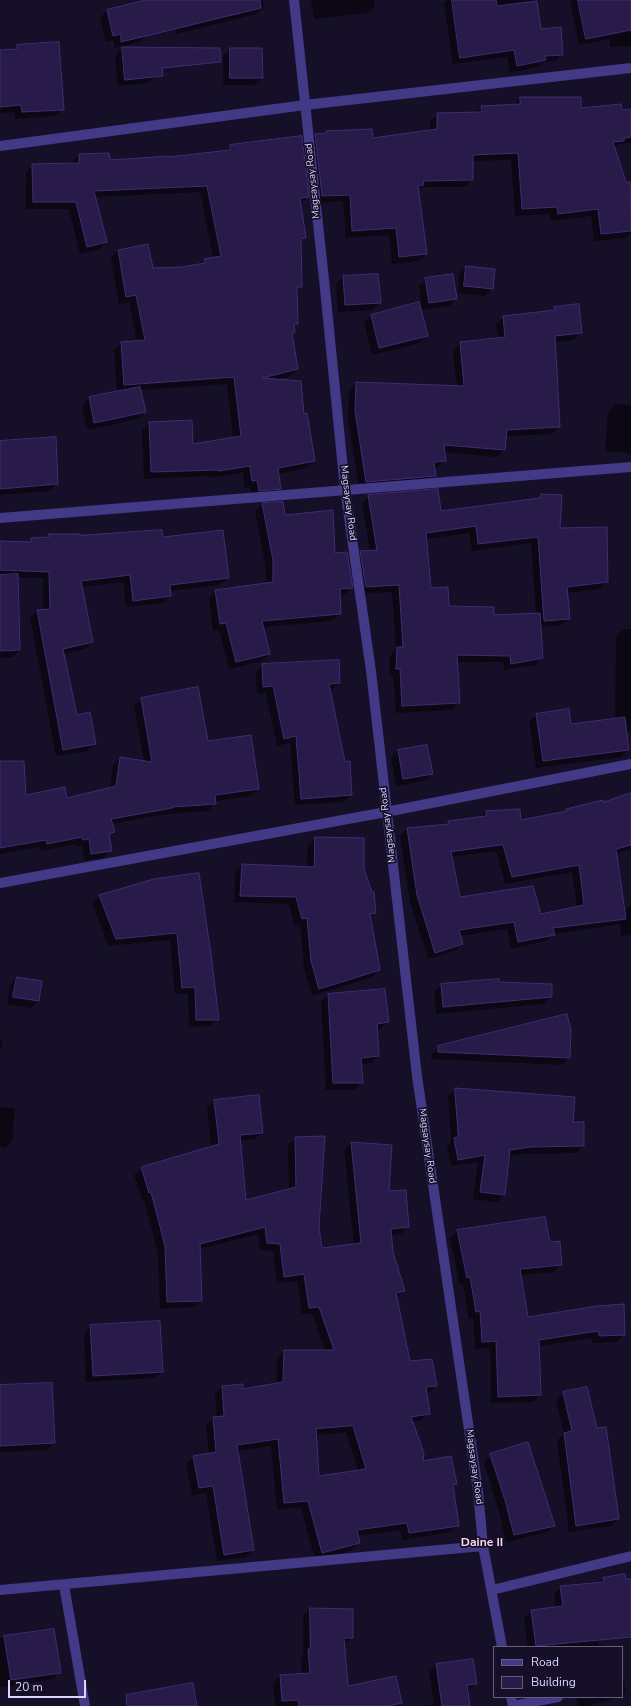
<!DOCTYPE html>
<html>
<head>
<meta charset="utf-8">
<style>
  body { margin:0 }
  #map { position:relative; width:631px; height:1706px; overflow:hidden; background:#150f27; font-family:"Nunito Sans",sans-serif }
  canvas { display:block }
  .legend { position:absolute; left:493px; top:1646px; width:130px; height:52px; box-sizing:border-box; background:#150f27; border:1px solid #655e7d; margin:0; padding:5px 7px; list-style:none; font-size:12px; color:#ddd5ff }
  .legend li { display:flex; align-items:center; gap:8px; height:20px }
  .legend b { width:20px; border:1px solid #655e7d }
  .scale { position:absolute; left:8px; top:1680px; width:78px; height:18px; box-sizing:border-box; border:2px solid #ddd5ff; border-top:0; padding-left:5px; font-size:12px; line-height:14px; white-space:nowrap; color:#ddd5ff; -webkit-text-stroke:3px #150f27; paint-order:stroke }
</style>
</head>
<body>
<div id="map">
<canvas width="631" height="1706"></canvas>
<ul class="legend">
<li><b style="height:5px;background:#423987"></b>Road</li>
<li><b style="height:11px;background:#281a49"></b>Building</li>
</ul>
<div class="scale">20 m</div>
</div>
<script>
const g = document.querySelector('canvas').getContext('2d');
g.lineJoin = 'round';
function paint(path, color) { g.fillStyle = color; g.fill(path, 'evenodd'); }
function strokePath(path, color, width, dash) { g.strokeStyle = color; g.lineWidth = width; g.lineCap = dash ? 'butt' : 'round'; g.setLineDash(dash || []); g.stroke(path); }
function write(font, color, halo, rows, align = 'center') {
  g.font = font + ' "Nunito Sans",sans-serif'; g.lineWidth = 3.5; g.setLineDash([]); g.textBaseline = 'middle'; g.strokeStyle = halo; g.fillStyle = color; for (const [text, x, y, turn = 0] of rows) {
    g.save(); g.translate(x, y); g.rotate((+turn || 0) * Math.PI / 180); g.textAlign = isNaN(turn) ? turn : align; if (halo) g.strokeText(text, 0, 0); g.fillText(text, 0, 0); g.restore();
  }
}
paint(new Path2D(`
  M170 0H262L264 7 256 14 176 34Z
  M311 0H374L375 6 368 13 314 19Z
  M448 0H537L541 30 562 54 555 61 543 62 538 67 510 73 507 57 453 64 444 3Z
  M570 0H631V46L610 47V39L579 45Z
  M107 10 147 35 140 42 114 48V40L106 42 100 18Z
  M17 46 63 109 55 116 15 119 14 112 0 113V51L13 50Z
  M122 48 155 76 148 83 118 86 115 56Z
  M230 49 262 77 254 85H223V56Z
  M520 98 580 109 631 110V143L620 144 614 148 625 183H629L631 233 626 238 594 241 591 216 551 221 550 214 515 216 511 160 472 161V180L465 187H420L418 190 426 254 419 261 392 264 389 235 346 238 343 201 315 203 308 142 315 135 327 132 372 139 430 131V121L438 114 475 113 482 107 513 105Z
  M230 146 308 197 300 204 305 238 301 242V287L296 291 297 323 293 327 294 332 292 334 297 369 290 376 276 380 304 415 314 461 307 468 278 474 280 488 273 496 252 497 250 487 245 488 243 472 211 478 210 476 144 479 142 430 149 423 192 445 233 438 227 384 140 390 145 412 138 419 87 430 82 406 89 398 117 393 114 350 121 343 137 342 129 302 119 304 111 258 118 251 153 269 182 268 200 265 205 260 213 258 200 192 95 197 106 242 99 249 80 254 69 209H26V172L33 165 72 164V162L79 155 109 161 168 159 225 152Z
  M466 267 492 289 485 296 458 293 459 274Z
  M343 277 380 303 372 310 338 312 336 284Z
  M426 279 456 299 449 306 422 310 419 286Z
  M555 308 581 332 574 340 554 342 559 427 552 434 505 436 504 450 497 457 444 452 445 460 438 467 434 468 435 476 428 483 359 489 348 419 349 390 356 383 457 387 453 350 460 343 498 339 496 324 504 317 551 312Z
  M371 315 426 336 419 343 372 355 364 323Z
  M615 404 631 405V453L605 451 608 412Z
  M0 443 57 483 50 491 0 495Z
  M541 495 559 529 607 581 600 589 566 593 569 618 561 625 540 627 542 658 535 665 504 670 503 662H457L459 703 452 710 396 713 393 676 389 675 390 656 396 649 392 592 359 594 354 559 361 552 370 551 362 503 369 496 441 512 536 500ZM469 533 472 551 531 543 536 614 493 616 448 607 430 589 426 539Z
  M282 503 284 516 335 554 352 588 344 595 340 596V614L332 621 263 627 269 654 262 661 229 669 219 630 213 631 209 598 216 591 266 584V568L255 512 262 504Z
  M49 535 162 538 228 578 220 585 169 591 170 596 163 603 126 607 123 582 81 587 92 642 85 649 63 654 77 716 95 744 87 751 56 756 30 618 37 611H43V578L0 577V542L28 543 31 539 46 538Z
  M18 612 20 650 12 658H0V613Z
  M623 629H631V732H626L628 750 621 757 536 768 529 722 536 715 570 725 615 719 616 636Z
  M263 665 339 683 332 690H329L351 795 344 802 295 805 290 743 277 746 266 693 257 694 256 672Z
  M141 699 207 742 258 789 251 796 215 801V804L208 811 166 814 111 824 114 832 108 837 110 851 103 858 84 860 82 845 76 847 75 844 40 851 39 847 0 854V762L25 796 67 799 110 788 113 765 120 758 144 761 134 706Z
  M398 751 432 774 424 781 396 786 391 758Z
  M631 794V849L615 854 624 909 631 906V935L621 936 620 924 554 934 546 941 511 949 507 929 459 936 462 944 455 951 428 959 410 902 400 836 407 829 446 825 449 822 480 818 486 812 520 821 563 813 567 810 603 803ZM496 851 505 884 572 872 577 907 540 915 459 898 451 857Z
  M315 838 363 869 375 913 370 918 379 970 372 977 312 996 304 968 300 924 295 926 289 904 234 902 235 872 242 865 307 868 308 845Z
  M154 880 218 1019 210 1026 189 1027 188 993 175 994 170 940 108 946 92 903 99 896Z
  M17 978 41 982 38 1001 31 1008 7 1004 10 985Z
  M498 980V983L551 997 544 1004 436 1014 434 992 441 985Z
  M384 990 388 1022 380 1029 376 1030 378 1056 371 1063 360 1064 362 1082 355 1090H326L321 1002 328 995Z
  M0 1036 3 1047 0 1050Z
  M438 1047 569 1058 562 1065 431 1059V1055Z
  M456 1089 572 1123 583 1146 576 1153 523 1154 508 1156 504 1195 497 1202 473 1199 478 1162 451 1166 447 1146 451 1142 448 1096Z
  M258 1096 262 1132 255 1139 239 1141 245 1201 289 1190 288 1145 296 1138 318 1227 322 1249 354 1245 344 1150 351 1143 391 1146 388 1192 408 1226 401 1234 390 1235 392 1252 404 1290 396 1298 409 1362 436 1385 429 1393H426L429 1413 422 1420 412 1422 422 1462 456 1484 453 1488 458 1525 451 1532 402 1540 400 1530 357 1536 359 1543 352 1550 315 1560 301 1507 277 1510 271 1446 237 1451 253 1550 246 1557 217 1561 206 1493 192 1495 186 1464 194 1457 209 1455 206 1426 213 1418H217L215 1394 222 1387 242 1390 277 1384V1358L284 1351H325L312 1313 302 1314 297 1281 277 1283 273 1251 260 1250 258 1234 199 1249 201 1300 194 1307 160 1309 158 1254 144 1199 142 1200 134 1175 142 1168 211 1147 207 1108 214 1101ZM346 1432 358 1471 318 1477 315 1435Z
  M0 1107 15 1108 12 1141 5 1148 0 1147Z
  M544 1218 549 1243 561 1264 554 1272 520 1275 527 1319 624 1334 617 1342 592 1343V1338L538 1346 540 1395 533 1402 491 1403 490 1348 475 1349 473 1318 469 1319 463 1284 460 1285 450 1238 457 1231Z
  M91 1326 162 1371 155 1378 86 1382 84 1333Z
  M0 1386 54 1443 47 1450 0 1452Z
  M563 1393 618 1519 611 1526 569 1532 557 1441 564 1433 556 1401Z
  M491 1455 554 1525 547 1532 506 1542 498 1508 484 1463Z
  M603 1579H631V1629L595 1607 599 1647H528L524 1618 532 1611 555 1608 554 1594 561 1587 600 1583Z
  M310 1609 352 1638 343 1645 347 1687 401 1703 398 1706H314L313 1702 293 1706H275L273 1683 280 1676 302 1674 301 1658 303 1656V1616Z
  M53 1630 60 1672 52 1679 0 1688V1638Z
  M436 1665 476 1684 467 1691 469 1706H421L434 1704 429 1672Z
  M622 1676 626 1692 622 1695Z
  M576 1697H620L587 1706H578Z`), '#0007');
const building = new Path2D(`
  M146 0H260L261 8 121 42V34L113 36 107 10Z
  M452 0H496L497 6 537 1 541 29 561 27 563 55 545 56 546 60 517 66 514 50 460 58Z
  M578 0H631V30L586 39Z
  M59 42 64 110 22 112 21 105 0 107V50L17 49V45Z
  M122 47 220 48 221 62 162 68 163 76 125 80Z
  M230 48H262L263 78H230Z
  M520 97H581V108L621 104 622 110 631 109V137L624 138V141L613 142 626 182H630L631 231 601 234 598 209 558 214 557 207 522 209 518 153 473 155V180L423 181 424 185 418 186 427 254 399 257 396 228 352 231 350 195 322 196 315 134 326 133V131L372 129 373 138 437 129V113L482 112 481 106 520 104Z
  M302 136 309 197 300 198 306 238 301 239 302 287H297L298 324H294L295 332 292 333 298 369 262 378 301 381 304 414 307 413 315 461 278 468 281 489 259 491 257 480 252 481 250 466 218 471 217 470 151 472 149 422 192 420 193 444 241 436 234 377 124 385 121 342 145 340 136 295 126 297 118 250 148 244 153 268 182 267 205 263 204 259 221 256 207 186 94 191 107 242 87 247 76 202H33L32 164 79 163V154L109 153 110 160 169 156V157L230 150V145Z
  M466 266 495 269 493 289 464 286Z
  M378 274 381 303 345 305 343 276Z
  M453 274 457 299 429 303 425 278Z
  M419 302 428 336 379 348 371 315Z
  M579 304 582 333 555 336 560 427 507 430 505 450 444 445 446 461 434 462 436 476 366 482 355 411 356 382 464 386 460 342 505 337 503 316 555 310 554 307Z
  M140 387 146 412 94 423 89 397Z
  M56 437 58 484 0 489V441Z
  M438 489 441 511 540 498 541 494 562 495 560 528 607 527 608 582 567 587 570 619 544 621 538 537 478 544 476 526 426 533 431 588 448 587 449 606 494 607V615L540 613 543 658 511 664 510 656 457 655 460 703 402 706 400 669H396L397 647H403L399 585 366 587 360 551 377 550 368 495Z
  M283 502 285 515 333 510 335 553 347 552 353 588 340 589 341 614 262 621 270 654 236 662 226 623 220 624 215 590 273 582V560L262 503Z
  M162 530 163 537 223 530 229 578 170 585 171 596 133 601 130 575 81 581 93 642 63 649 77 715 90 712 96 744 63 750 37 610 50 609 49 572 0 570V541L31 542V538L49 537 48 534H80V535Z
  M18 574 20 650 0 651V575Z
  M339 660 340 683 329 684 345 762 350 761 352 795 301 799 296 736 284 739 273 686 263 687 262 664Z
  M198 687 208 741 251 735 259 789 215 795 216 804 172 807V808L111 819 115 832 109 834 112 851 91 854 89 839 83 840 82 837 47 844 46 840 0 848V761H24L26 795 65 787 67 798 116 786 120 757 152 762 141 698Z
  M569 709 571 724 625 717 629 750 543 761 536 714Z
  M427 745 433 774 403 779 398 750Z
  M631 793V845L616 849 626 919 553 928 555 935 518 942 514 922 459 930 463 944 435 953 417 895 407 828 449 824 448 821 486 816V811L520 809 521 820 567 811 566 809 603 800V802ZM503 845 512 877 579 865 584 905 541 914 533 886 460 897 451 852Z
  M315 837 364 838V869L372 892H374L376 913 370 914 380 970 319 989 311 961 307 918 302 919 296 897 240 896 242 864 314 867Z
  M199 873 211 954 219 1020H196L195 987 182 988 177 933 116 939 99 895 154 879Z
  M17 977 42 981 39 1001 13 997Z
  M499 979V982L552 984V997L443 1007 441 984Z
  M385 989 389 1022 377 1024 379 1056 361 1058 363 1083H333L328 994Z
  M567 1014 571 1030 570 1058 438 1052V1046Z
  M455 1088 575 1097 573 1122H584V1146L531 1147 510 1150 505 1195 480 1192 485 1155 458 1160 454 1138 458 1137Z
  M259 1095 263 1133 240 1135 246 1200 296 1187 295 1137 325 1136 319 1227 322 1248 361 1243 351 1142 392 1145 389 1191 406 1190 409 1227 391 1229 393 1252 405 1291 396 1293 410 1361 432 1359 437 1386 426 1387 430 1414 411 1417 424 1453 423 1461 451 1456 457 1484 453 1485 459 1526 409 1533 407 1523 357 1530 360 1543 322 1553 308 1501 284 1503 278 1439 237 1445 254 1550 224 1555 213 1486 199 1488 193 1456 216 1452 213 1417 224 1416 222 1386 243 1384V1389L283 1382 284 1350H334L319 1307 309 1308 304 1274 284 1277 280 1244 267 1243 265 1227 200 1244 202 1301 167 1302 165 1246 151 1192 149 1193 141 1167 219 1144 214 1100ZM353 1426 366 1469 319 1476 316 1429Z
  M545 1217 550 1242 560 1241 562 1265 520 1269 528 1317 597 1306 624 1304 625 1335 599 1336 598 1331 539 1340 541 1395 498 1397 496 1341 482 1342 480 1311 476 1312 470 1277 467 1278 457 1230Z
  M160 1321 163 1372 93 1376 90 1325Z
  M52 1383 55 1443 0 1446V1385Z
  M587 1387 597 1428 606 1427 619 1519 576 1526 564 1433 572 1431 563 1392Z
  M528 1442 555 1526 514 1535 505 1500 490 1454Z
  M625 1574 626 1579H631V1637L536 1646 531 1610 563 1606 560 1586 604 1582 603 1578Z
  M310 1608 353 1609V1638H344L348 1686 396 1676 402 1703 389 1706H299L298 1700 282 1701 280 1675 310 1673 308 1649H310Z
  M54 1629 61 1673 11 1680 4 1636Z
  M473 1659 477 1684 467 1685 470 1706H442L436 1664Z
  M193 1683 197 1706H127L126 1695Z`);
paint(building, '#281a49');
strokePath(building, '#402c75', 1);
strokePath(new Path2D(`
  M513 1706 558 1697`), '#423987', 10);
strokePath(new Path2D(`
  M294 0 325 289 345 489 371 671 417 1076 478 1491 483 1546 502 1647
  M0 146 305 105 631 68
  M0 518 631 467
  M0 883 386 812 631 764
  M64 1585 85 1706
  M0 1590 483 1546
  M492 1590 631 1556
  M511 1697 513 1706`), '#423987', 10);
write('10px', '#ddd5ff', '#150f27', [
  ["Magsaysay Road",313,181,-96],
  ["Magsaysay Road",348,503,83],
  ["Magsaysay Road",388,825,-97],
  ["Magsaysay Road",427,1146,82],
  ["Magsaysay Road",474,1467,82]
]);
write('bold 12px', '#ffd7ed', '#150f27', [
  ["Daine II",482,1543]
]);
</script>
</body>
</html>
